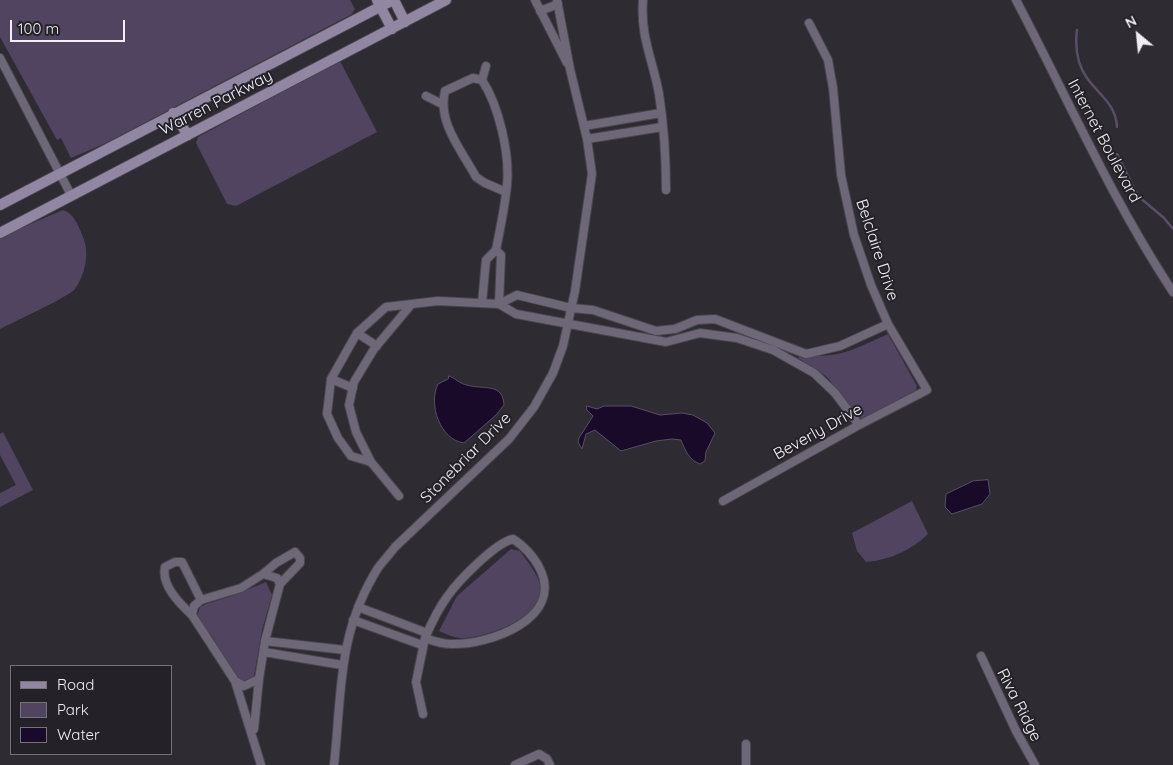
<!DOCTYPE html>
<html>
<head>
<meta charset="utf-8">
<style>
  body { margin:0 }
  #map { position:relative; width:1173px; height:765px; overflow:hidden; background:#2e2b33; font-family:Quicksand,sans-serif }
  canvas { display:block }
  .legend { position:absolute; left:10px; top:665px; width:162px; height:90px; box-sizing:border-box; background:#242129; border:1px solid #75737a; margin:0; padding:6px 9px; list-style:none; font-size:15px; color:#efeef3 }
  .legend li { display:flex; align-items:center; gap:10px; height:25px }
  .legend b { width:25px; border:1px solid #75737a }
  .north { position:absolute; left:1113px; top:10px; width:50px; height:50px; -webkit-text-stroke:4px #242129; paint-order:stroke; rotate:332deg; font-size:14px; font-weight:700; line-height:20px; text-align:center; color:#efeef3 }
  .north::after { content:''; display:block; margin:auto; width:18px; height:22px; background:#efeef3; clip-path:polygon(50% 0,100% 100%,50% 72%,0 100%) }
  .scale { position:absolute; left:10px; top:20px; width:115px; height:22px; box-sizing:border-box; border:2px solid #efeef3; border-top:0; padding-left:6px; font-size:15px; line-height:18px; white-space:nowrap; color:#efeef3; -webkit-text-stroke:4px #242129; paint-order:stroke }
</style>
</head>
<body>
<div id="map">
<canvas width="1173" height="765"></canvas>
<ul class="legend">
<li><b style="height:6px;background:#9287a3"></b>Road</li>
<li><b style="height:14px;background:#504461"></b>Park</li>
<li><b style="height:14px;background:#190a2a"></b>Water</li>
</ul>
<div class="north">N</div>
<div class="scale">100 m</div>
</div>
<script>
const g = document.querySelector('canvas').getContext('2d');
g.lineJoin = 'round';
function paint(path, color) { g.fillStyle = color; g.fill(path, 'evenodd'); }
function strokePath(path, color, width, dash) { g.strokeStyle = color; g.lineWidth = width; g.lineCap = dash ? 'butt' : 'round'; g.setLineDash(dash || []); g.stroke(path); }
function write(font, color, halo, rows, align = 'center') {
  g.font = font + ' Quicksand,sans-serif'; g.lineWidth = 4; g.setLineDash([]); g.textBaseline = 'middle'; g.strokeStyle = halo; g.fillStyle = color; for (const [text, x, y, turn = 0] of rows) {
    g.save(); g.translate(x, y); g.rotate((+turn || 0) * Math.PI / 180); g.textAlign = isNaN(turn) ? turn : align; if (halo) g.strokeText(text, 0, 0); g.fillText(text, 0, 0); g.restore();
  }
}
paint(new Path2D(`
  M0 0H350L355 9 352 14 106 143 71 158 61 138 57 140 0 37Z
  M340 61 377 132 236 206 227 204 196 143 198 137Z
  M63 210C74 213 79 227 83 237 90 253 85 275 75 289 70 296 12 323 0 329V237Z
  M888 334 917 386 915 394 865 419 858 417 827 377 798 358 800 355C840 359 852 350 888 334Z
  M3 432 33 490 0 507V493L16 485 0 455V434Z
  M912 501 928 534C912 550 890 560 866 562L857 551 852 533Z
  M511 549 520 551C529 564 542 578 541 595 540 618 482 639 462 638 454 638 446 634 439 631L457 596Z
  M266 582 272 595 262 630 254 676 246 682 238 679 213 638 197 617 200 607 206 604 232 596Z`), '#504461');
const water = new Path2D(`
  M449 376C455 378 460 384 467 385 483 390 503 382 504 405L496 415 464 443C440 440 428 404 438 384L448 379Z
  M587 406 597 409 604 406H631L660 415 682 413 693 415 707 423 715 433 706 452 705 461 700 464C689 460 685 450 681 440L672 439 656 441 621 451 595 430 586 434 582 449 578 442 579 438 593 416 587 410Z
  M988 480 990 494 982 504 952 514 945 507 946 494 973 481Z`);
paint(water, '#190a2a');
strokePath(water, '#594e66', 1);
strokePath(new Path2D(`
  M1077 30C1075 46 1077 64 1087 78 1099 95 1116 104 1117 127
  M1117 154 1138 196 1164 218 1173 229`), '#594e66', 2.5);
const street = new Path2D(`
  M535 0 567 63
  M643 0C640 37 653 60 659 94 664 126 666 158 666 190
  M1016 0C1067 97 1112 200 1173 292
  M540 11 558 4
  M0 58 71 195
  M482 80 486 66
  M426 96 442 104
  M584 126 661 113
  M587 139 662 127
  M496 250C500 229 505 207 507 185 510 154 499 106 482 80L473 78 445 91C437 122 462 151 476 177L485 183 506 192
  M357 333 377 346
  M331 379 353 388
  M859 425 835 393 814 373 773 350 737 338 700 333 666 342 516 314 499 304 517 295 571 308 593 310 656 331 675 329 697 320 715 319 806 354 840 346 888 324
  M371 462 351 456 338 438 327 414 331 379 357 333 386 307 438 301 499 304 501 255 496 250 486 260 482 303
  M399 496 371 462 356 432 349 405 354 382 374 349 410 306
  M723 501 859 425 927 390 888 324 871 285 854 235 841 175 833 88 828 60 809 23
  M513 539C523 545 534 557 539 567 566 618 490 645 451 644 442 644 433 641 425 638 431 624 438 609 447 597 458 581 495 543 513 539Z
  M263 574 277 578 280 584 265 641 259 679 244 686 235 681 192 615 194 606 201 600 241 588Z
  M263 574 276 563 295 552 300 558V563L280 584
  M358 607 427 633
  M192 615C179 603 161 585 165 567L175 562H182L201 600
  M353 620 422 645
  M265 641 345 650
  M264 652 342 665
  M981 656 1016 731 1035 765
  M235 681 261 765
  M423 714 416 682 425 638
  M254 729 259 679
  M334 765C342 693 337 633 378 568 383 561 390 554 395 547L509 439 534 407 553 373 563 346 575 291 592 174 587 139 570 69 557 0
  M515 765 539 754 547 759 550 765
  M746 765V744`);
const secondary = new Path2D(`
  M377 0 392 29
  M394 0 405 22
  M173 113 188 135
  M0 205 393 0
  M0 233 446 0`);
strokePath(street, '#49464e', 10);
strokePath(secondary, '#49464e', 12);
strokePath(street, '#6e6778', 8);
strokePath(secondary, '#9287a3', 10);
write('16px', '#efeef3', '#242129', [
  ["Warren Parkway",216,103,-27],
  ["Internet Boulevard",1104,141,62],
  ["Belclaire Drive",877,250,72],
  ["Beverly Drive",818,432,-29],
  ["Stonebriar Drive",466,458,-45],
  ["Riva Ridge",1019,705,63]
]);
</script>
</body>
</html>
